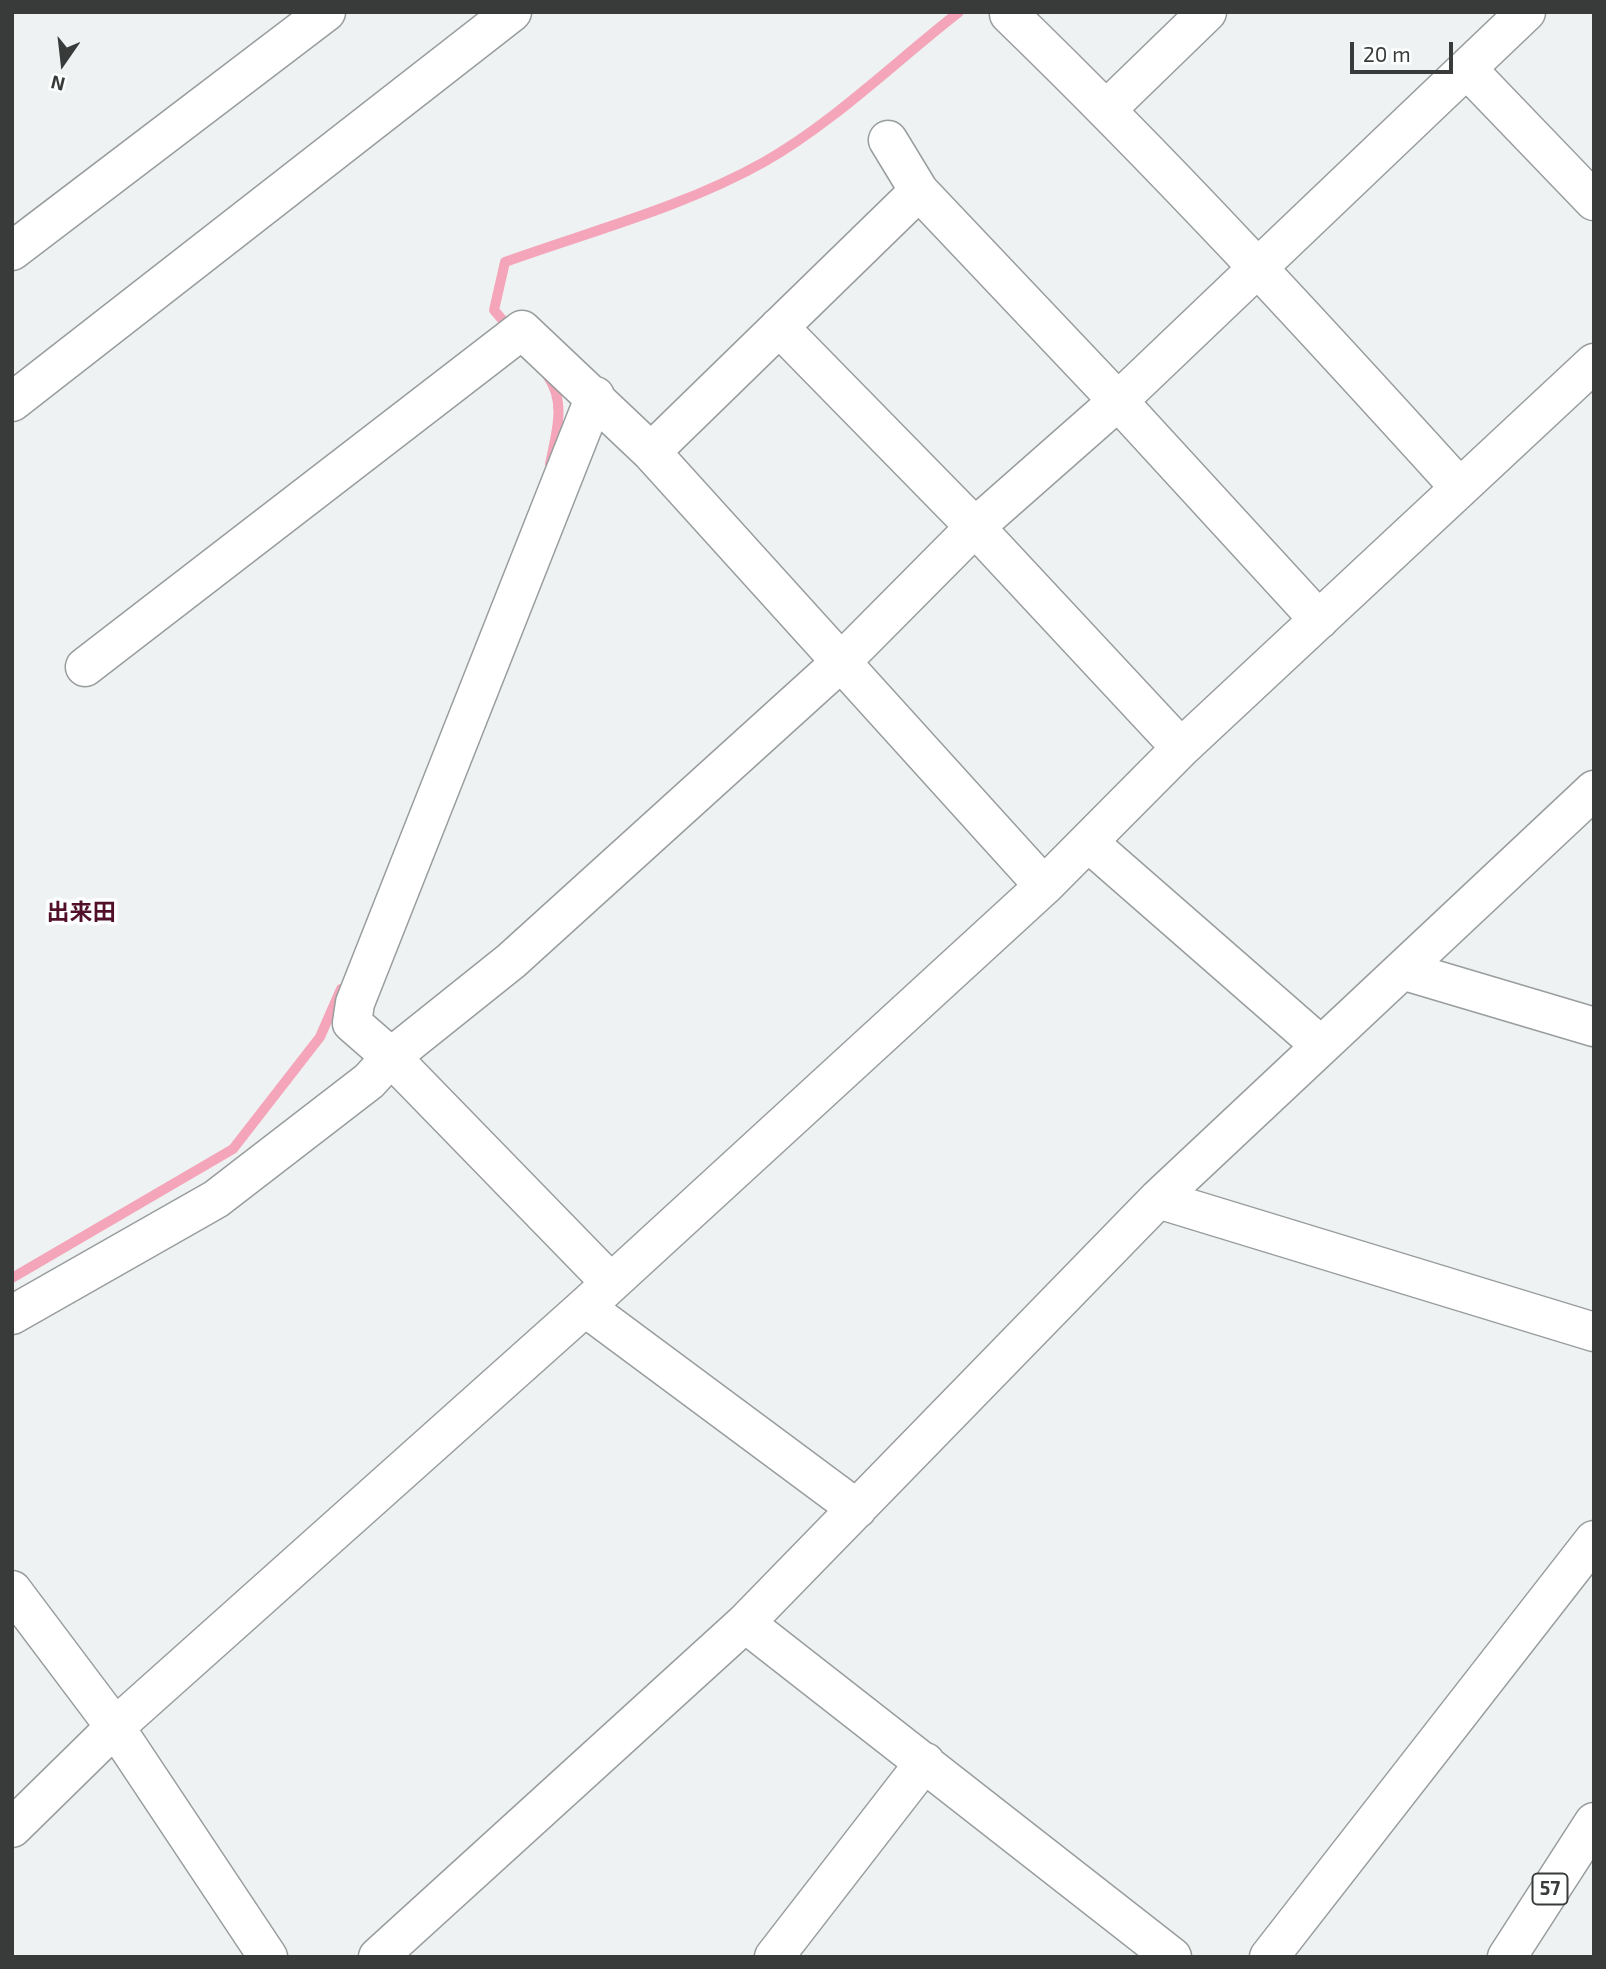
<!DOCTYPE html>
<html>
<head>
<meta charset="utf-8">
<style>
  body { margin:0 }
  #map { position:relative; width:1606px; height:1969px; overflow:hidden; background:#eef2f2; font-family:"Exo 2",sans-serif }
  canvas { display:block }
  .frame { position:absolute; inset:0; border:14px solid #393b3b; pointer-events:none }
  .north { position:absolute; left:28px; top:28px; width:70px; height:70px; -webkit-text-stroke:5px #fdffff; paint-order:stroke; rotate:194deg; font-size:19px; font-weight:700; line-height:28px; text-align:center; color:#393b3b }
  .north::after { content:''; display:block; margin:auto; width:24px; height:32px; background:#393b3b; clip-path:polygon(50% 0,100% 100%,50% 72%,0 100%) }
  .scale { position:absolute; left:1350px; top:42px; width:103px; height:32px; box-sizing:border-box; border:4px solid #393b3b; border-top:0; padding-left:9px; font-size:21px; line-height:24px; white-space:nowrap; color:#393b3b; -webkit-text-stroke:5px #fdffff; paint-order:stroke }
</style>
</head>
<body>
<div id="map">
<canvas width="1606" height="1969"></canvas>
<div class="frame"></div>
<div class="north">N</div>
<div class="scale">20 m</div>
</div>
<script>
const g = document.querySelector('canvas').getContext('2d');
g.lineJoin = 'round';
function strokePath(path, color, width, dash) { g.strokeStyle = color; g.lineWidth = width; g.lineCap = dash ? 'butt' : 'round'; g.setLineDash(dash || []); g.stroke(path); }
function write(font, color, halo, rows, align = 'center') {
  g.font = font + ' "Exo 2","Noto Sans JP",sans-serif'; g.lineWidth = 7; g.setLineDash([]); g.textBaseline = 'middle'; g.strokeStyle = halo; g.fillStyle = color; for (const [text, x, y, turn = 0] of rows) {
    g.save(); g.translate(x, y); g.rotate((+turn || 0) * Math.PI / 180); g.textAlign = isNaN(turn) ? turn : align; if (halo) g.strokeText(text, 0, 0); g.fillText(text, 0, 0); g.restore();
  }
}
strokePath(new Path2D(`
  M511 330 494 310 505 262C591 231 684 207 764 162 833 123 896 61 959 12
  M547 375C567 402 556 434 550 464
  M12 1278 233 1149 320 1037 341 989`), '#f4a5ba', 10);
const minor = new Path2D(`
  M1009 14C1166 166 1313 326 1460 488
  M1467 69 1594 201
  M1107 109 1207 12
  M888 140 919 191 1118 401 1319 620
  M919 191 651 452 1044 886
  M12 251 326 12
  M779 327 975 527 1181 748
  M595 396 355 1003 352 1023 391 1057 611 1283
  M12 402 512 12
  M85 667 522 330 651 452
  M1089 843 1319 1044
  M1402 970 1594 1027
  M1158 1199 1594 1332
  M585 1307 857 1509
  M12 1315 216 1199 369 1081 391 1057 511 961 841 662 975 527 1118 401 1526 12
  M12 1590 115 1727 268 1957
  M745 1623 1172 1957
  M12 1828 115 1727 585 1307 1044 886 1181 748 1594 363
  M378 1957 745 1623 1158 1199 1594 790
  M774 1957 925 1762
  M1269 1957 1594 1540`);
const major = new Path2D(`
  M1507 1957 1594 1822`);
strokePath(minor, '#999d9d', 41);
strokePath(major, '#999d9d', 41);
strokePath(minor, '#fff', 38);
strokePath(major, '#fff', 38);
for (const [x, y, w] of [
  [1550,1889,35]
]) { const box = new Path2D(); box.roundRect(x - w / 2, y - 15.5, w, 31, 5); g.fillStyle = '#fdffff'; g.fill(box); strokePath(box, '#393b3b', 2); }
write('bold 19px', '#393b3b', null, [
  ["57",1550,1889]
]);
write('bold 23px', '#520f29', '#fdffff', [
  ["出来田",81,912]
]);
</script>
</body>
</html>
